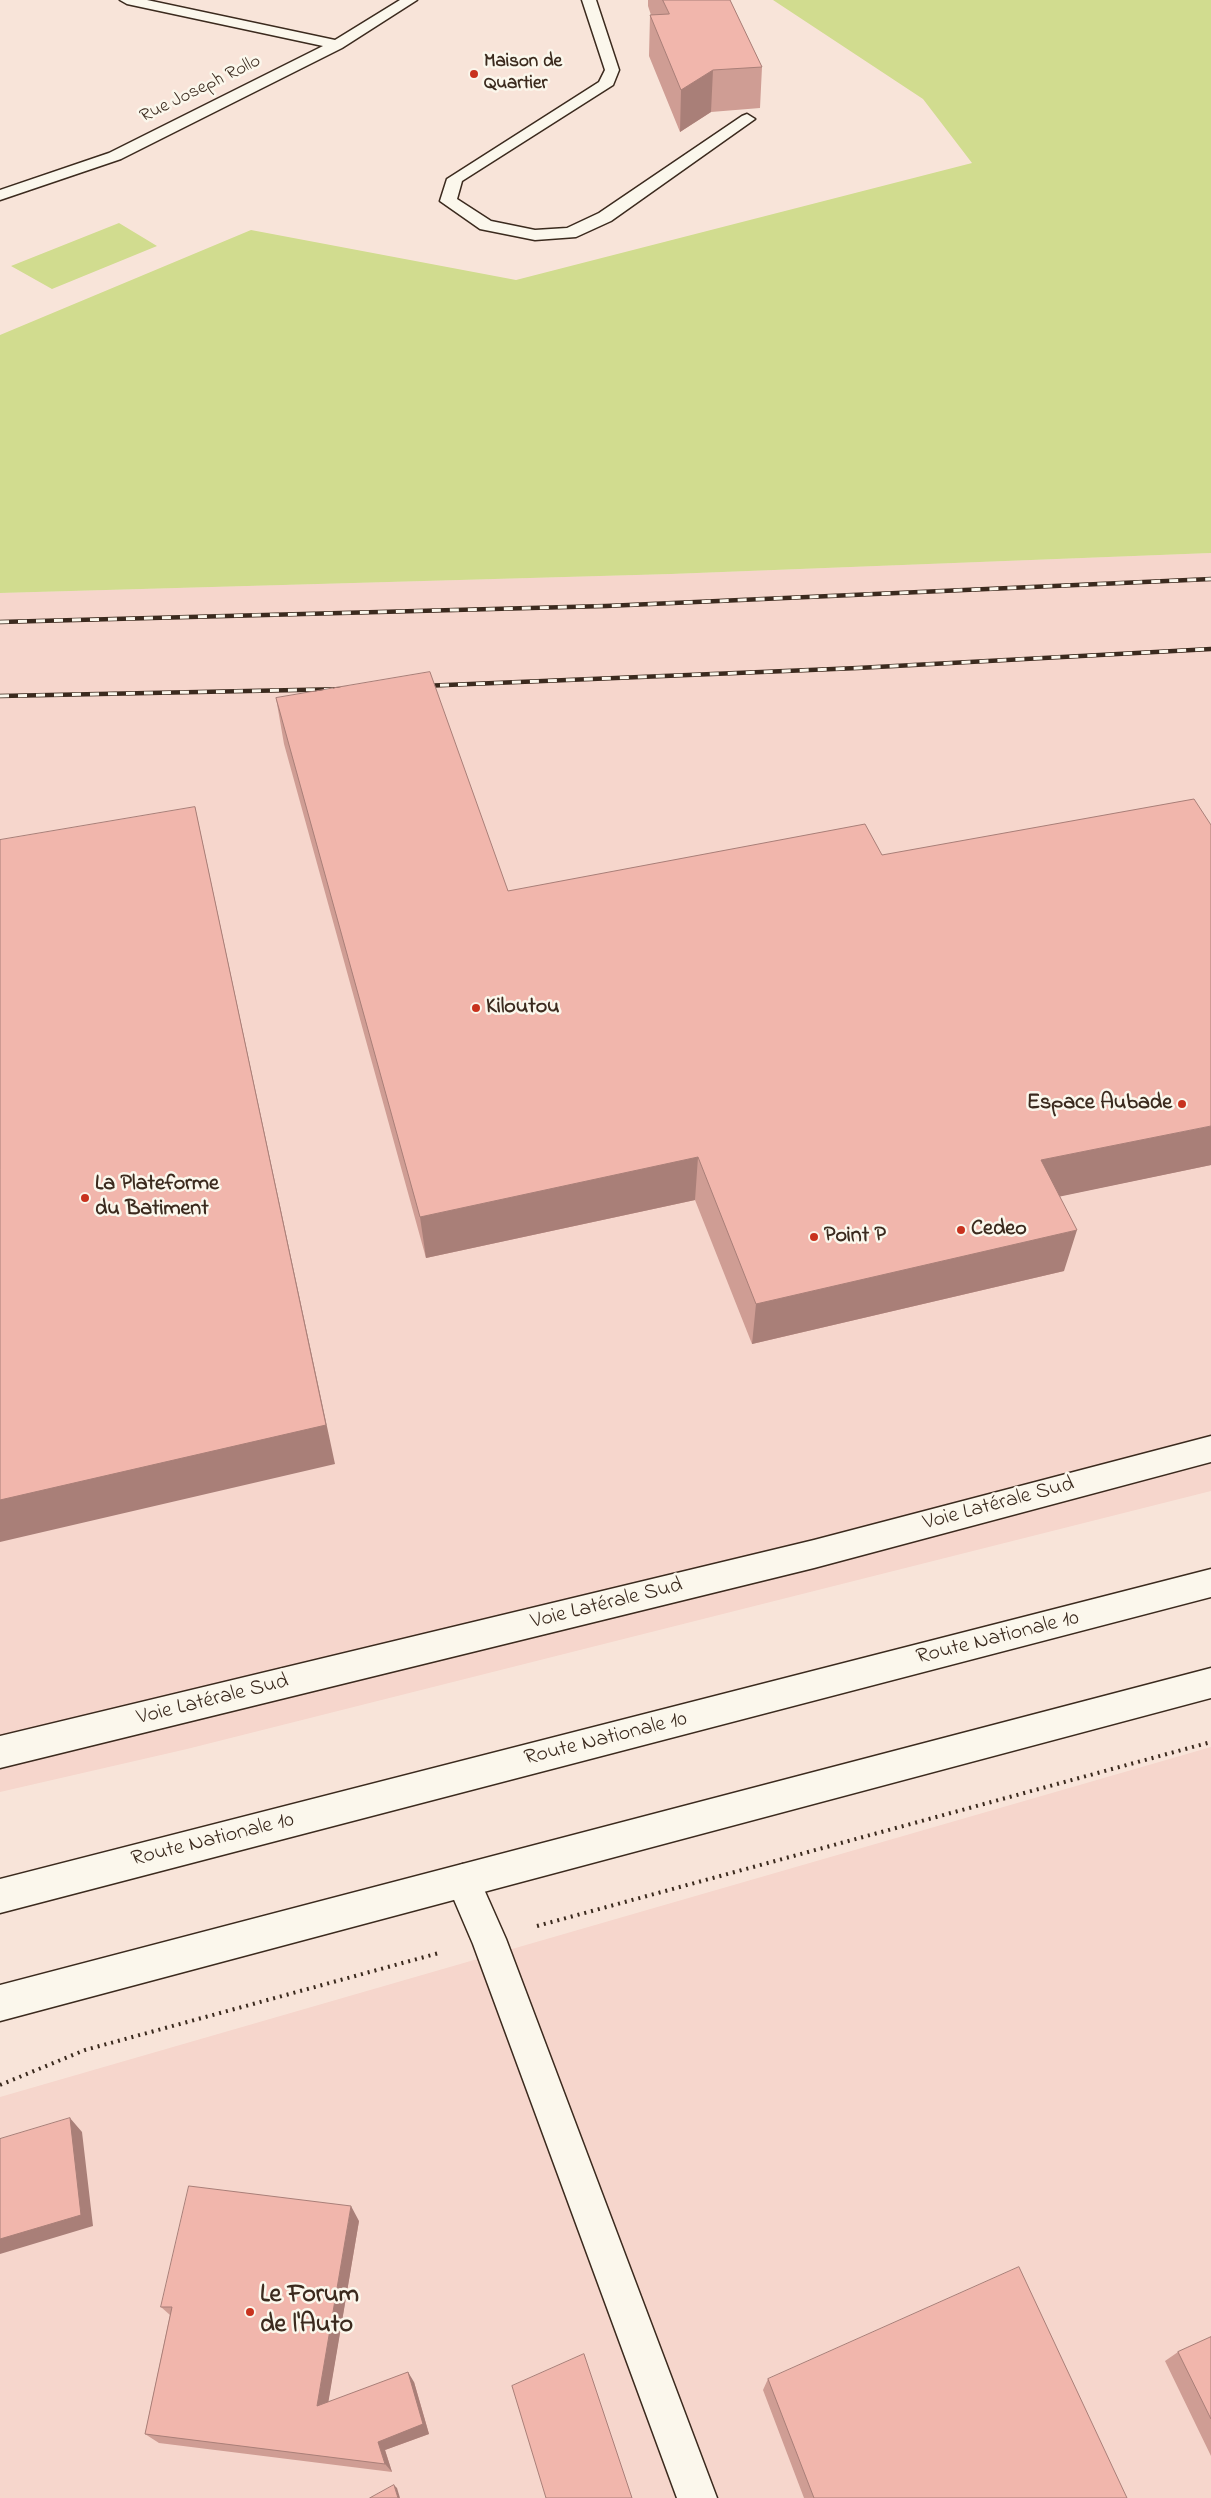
<!DOCTYPE html>
<html>
<head>
<meta charset="utf-8">
<style>
  body { margin:0 }
  canvas { display:block; background:#f8e4d9 }
</style>
</head>
<body>
<canvas width="1211" height="2498"></canvas>
<script>
const g = document.querySelector('canvas').getContext('2d');
g.lineJoin = 'round';
function paint(path, color) { g.fillStyle = color; g.fill(path, 'evenodd'); }
function strokePath(path, color, width, dash) { g.strokeStyle = color; g.lineWidth = width; g.lineCap = dash ? 'butt' : 'round'; g.setLineDash(dash || []); g.stroke(path); }
function write(font, color, halo, rows, align = 'center') {
  g.font = font + ' "Indie Flower",sans-serif'; g.lineWidth = 5; g.setLineDash([]); g.textBaseline = 'middle'; g.strokeStyle = halo; g.fillStyle = color; for (const [text, x, y, turn = 0] of rows) {
    g.save(); g.translate(x, y); g.rotate((+turn || 0) * Math.PI / 180); g.textAlign = isNaN(turn) ? turn : align; if (halo) g.strokeText(text, 0, 0); g.fillText(text, 0, 0); g.restore();
  }
}
paint(new Path2D(`
  M1211 553V1491L187 1749 0 1792V593L671 574Z
  M1211 1747V2498H0V2097Z`), '#f6d6cc');
paint(new Path2D(`
  M773 0H1211V553L671 574 0 593V335L251 230 516 280 972 163 923 99Z
  M119 223 157 246 52 289 11 266Z`), '#d1dc8f');
const minor = new Path2D(`
  M120 0H147L335 40 400 0H417L342 48 121 159 0 200V190L109 153 323 46 127 4Z
  M582 0H596L619 70 613 85 462 181 457 199 491 221 535 230 567 228 599 213 742 116 747 114 755 119 611 221 576 237 535 240 480 229 440 201 447 179 599 82 605 70Z
  M1211 1436V1462L814 1568 0 1768V1736L814 1540Z
  M463 1864 475 1869 506 1939 717 2498H677L473 1944 446 1881 451 1869Z`);
const major = new Path2D(`
  M1211 1569V1597L0 1913V1879Z
  M1211 1668V1698L0 2021V1985Z`);
strokePath(minor, '#3b2a1e', 3);
strokePath(major, '#3b2a1e', 3);
strokePath(new Path2D(`
  M537 1926 1211 1742
  M0 2085 85 2050 439 1953`), '#3b2a1e', 4, [2, 5]);
paint(minor, '#fbf7ec');
paint(major, '#fbf7ec');
const rail = new Path2D(`
  M0 622 606 606 1211 579
  M422 686 858 668 1211 649
  M0 696 347 689`);
strokePath(rail, '#3b2a1e', 4.5);
strokePath(rail, '#fbf7ec', 3, [9]);
paint(new Path2D(`
  M648 0H730L762 67 760 108 711 112 680 132 649 56 650 15H651L648 6Z
  M276 698 508 891 882 855 1211 1165 1060 1196 1064 1271 752 1344 695 1200 426 1258 284 744Z
  M359 2221 328 2402 414 2382 429 2434 385 2450 392 2472 159 2443 145 2434 170 2315 161 2307Z
  M1211 2337V2456L1165 2361 1178 2352Z
  M768 2379 1127 2498H804L763 2390Z`), '#cf9d94');
paint(new Path2D(`
  M713 70 711 112 680 132 681 90Z
  M195 807 335 1464 0 1542V1500Z
  M1211 1126V1165L1029 1203 1041 1160Z
  M698 1157 695 1200 426 1258 420 1217Z
  M1077 1230 1064 1271 752 1344 756 1304Z
  M70 2118 82 2132 93 2226 0 2254V2239Z
  M351 2206 359 2221 326 2416 317 2406Z
  M408 2372 414 2382 429 2434 385 2450 392 2472 385 2464 378 2442Z
  M394 2485 397 2488 400 2498H398Z`), '#a97f78');
const building = new Path2D(`
  M663 0H730L762 67 713 70 681 90 650 15 669 14Z
  M430 672 508 891 865 824 882 855 1194 799 1211 825V1126L1041 1160 1077 1230 756 1304 698 1157 420 1217 276 698Z
  M195 807 326 1425 0 1500V840Z
  M70 2118 81 2215 0 2239V2139Z
  M189 2186 351 2206 317 2406 408 2372 423 2424 378 2442 385 2464 145 2434 172 2307H161Z
  M1019 2267 1127 2498H814L768 2379Z
  M1211 2337V2419L1178 2352Z
  M584 2354 632 2498H546L512 2386Z
  M394 2485 398 2498H370Z`);
paint(building, '#f1b6ac');
strokePath(building, '#a97f78', 1);
for (const [x, y, r, color] of [
  [474,74,5,"#c8321e"],
  [476,1008,5,"#c8321e"],
  [1182,1104,5,"#c8321e"],
  [85,1198,5,"#c8321e"],
  [961,1230,5,"#c8321e"],
  [814,1237,5,"#c8321e"],
  [250,2312,5,"#c8321e"]
]) { const dot = new Path2D(); dot.arc(x, y, r, 0, 2 * Math.PI); g.fillStyle = color; g.fill(dot); strokePath(dot, '#fbf7ec', 2); }
write('bold 19px', '#3b2a1e', '#fbf7ec', [
  ["Maison de",484,63],
  ["Quartier",484,85]
], 'left');
write('19px', '#3b2a1e', '#fbf7ec', [
  ["Rue Joseph Rollo",201,90,-26]
]);
write('bold 22px', '#3b2a1e', '#fbf7ec', [
  ["Kiloutou",486,1008],
  ["Espace Aubade",1172,1104,"right"],
  ["La Plateforme",95,1185],
  ["du Batiment",95,1210],
  ["Cedeo",971,1230],
  ["Point P",824,1237]
], 'left');
write('22px', '#3b2a1e', '#fbf7ec', [
  ["Voie Latérale Sud",999,1505,-15],
  ["Voie Latérale Sud",607,1605,-14],
  ["Route Nationale 10",998,1639,-14],
  ["Voie Latérale Sud",213,1701,-14],
  ["Route Nationale 10",606,1740,-14],
  ["Route Nationale 10",213,1841,-14]
]);
write('bold 26px', '#3b2a1e', '#fbf7ec', [
  ["Le Forum",260,2297],
  ["de l'Auto",260,2327]
], 'left');
</script>
</body>
</html>
